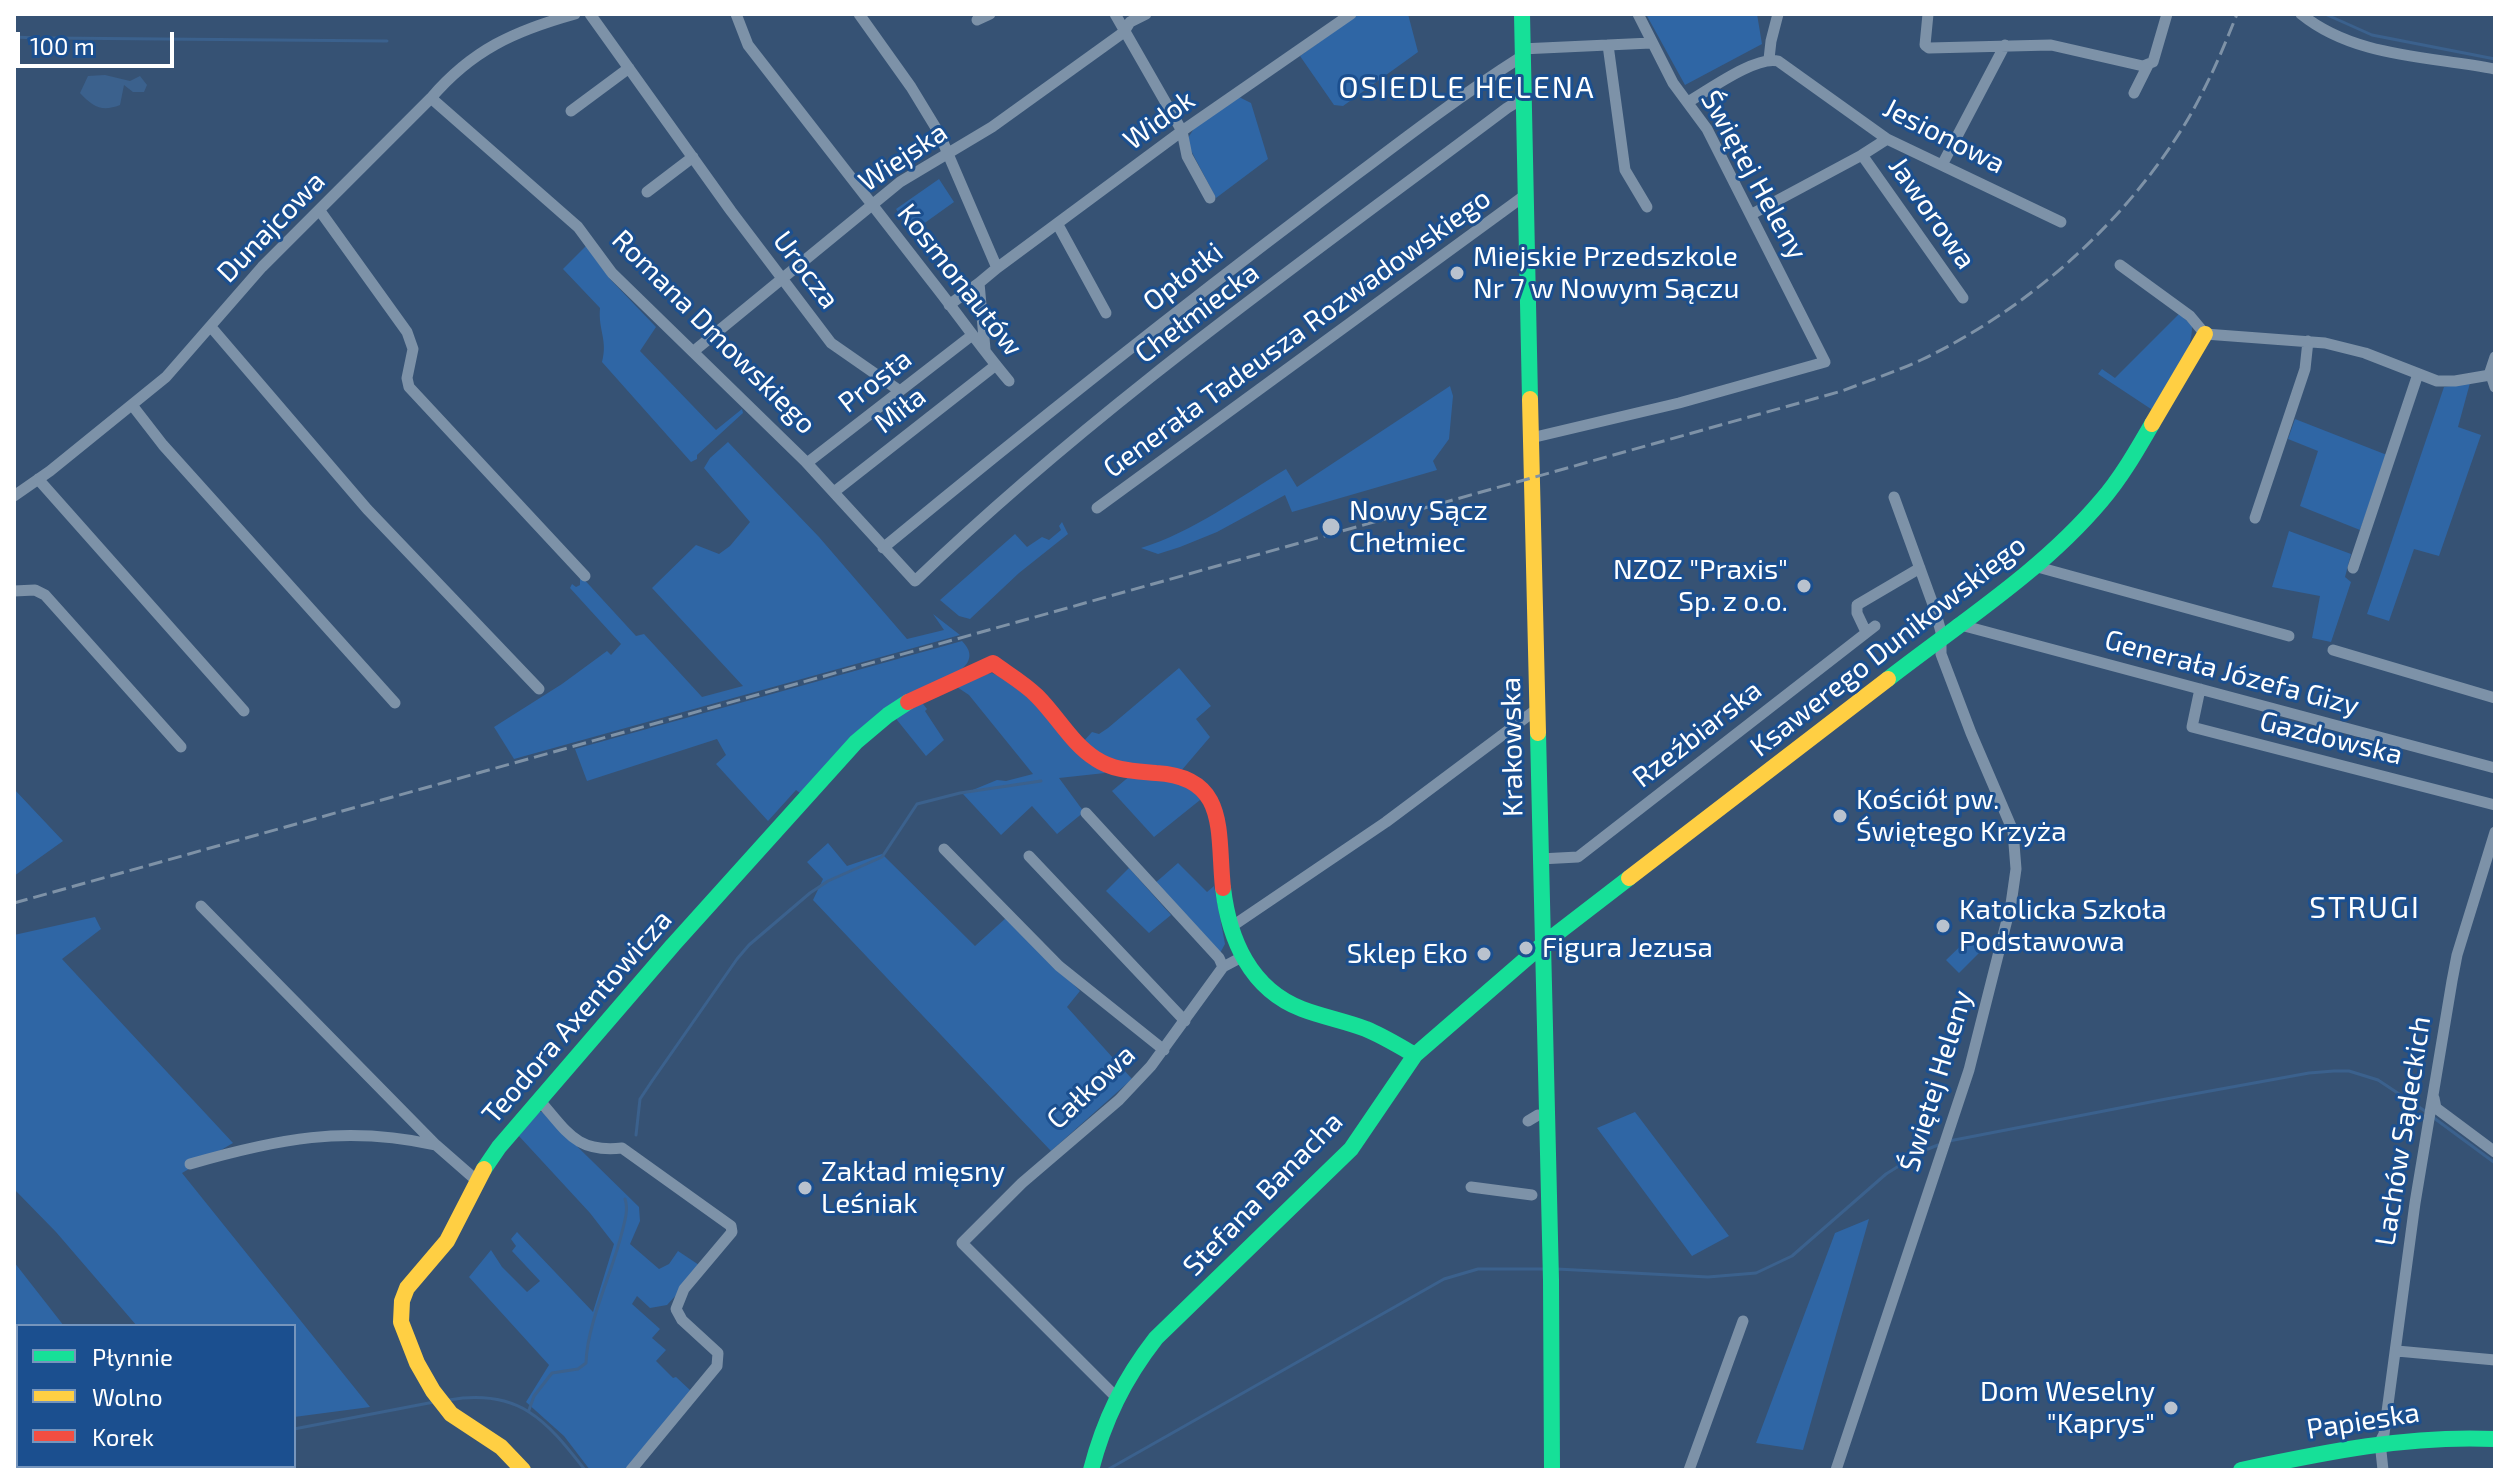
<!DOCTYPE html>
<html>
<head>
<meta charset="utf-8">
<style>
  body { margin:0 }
  #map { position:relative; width:2509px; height:1484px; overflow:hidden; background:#365274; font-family:"Exo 2",sans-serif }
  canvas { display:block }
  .frame { position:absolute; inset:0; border:16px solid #fff; pointer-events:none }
  .legend { position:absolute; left:16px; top:1324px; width:280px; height:144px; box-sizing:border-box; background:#1b4f8f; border:2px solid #7695bc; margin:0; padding:10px 14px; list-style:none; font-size:24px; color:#fff }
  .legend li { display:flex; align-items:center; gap:16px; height:40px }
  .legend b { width:40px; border:2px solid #7695bc }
  .scale { position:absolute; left:16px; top:32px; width:158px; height:36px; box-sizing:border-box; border:4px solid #fff; border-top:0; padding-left:10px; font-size:24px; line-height:28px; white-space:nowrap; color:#fff; -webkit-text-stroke:6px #1b4f8f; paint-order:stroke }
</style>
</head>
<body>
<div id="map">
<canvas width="2509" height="1484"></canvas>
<div class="frame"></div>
<ul class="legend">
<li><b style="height:10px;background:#16e098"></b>Płynnie</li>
<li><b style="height:10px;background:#ffcf43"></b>Wolno</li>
<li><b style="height:10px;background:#f24e42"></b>Korek</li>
</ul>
<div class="scale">100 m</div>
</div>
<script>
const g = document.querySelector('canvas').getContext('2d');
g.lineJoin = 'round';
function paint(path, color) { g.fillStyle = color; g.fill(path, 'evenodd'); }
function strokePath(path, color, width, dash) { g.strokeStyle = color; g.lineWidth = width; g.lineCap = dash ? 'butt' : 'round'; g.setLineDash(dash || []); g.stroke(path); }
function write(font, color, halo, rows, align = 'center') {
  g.font = font + ' "Exo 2",sans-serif'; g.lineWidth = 6; g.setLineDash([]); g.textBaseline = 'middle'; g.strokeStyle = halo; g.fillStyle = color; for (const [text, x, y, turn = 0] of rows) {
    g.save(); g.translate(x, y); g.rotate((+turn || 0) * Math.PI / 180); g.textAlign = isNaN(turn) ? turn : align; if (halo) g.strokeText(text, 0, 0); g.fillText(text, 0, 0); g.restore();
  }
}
paint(new Path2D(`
  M1358 14H1408L1418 52 1343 106 1334 105 1300 56Z
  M1646 14H1757L1762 44 1685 85Z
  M1239 97 1251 103 1268 159 1216 198 1186 141 1195 127Z
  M939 179 954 202 912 232 896 209Z
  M586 246 610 279 656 327 640 351 716 430 742 409 743 413 697 455V459L691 462 602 362C608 340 598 330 600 308L563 269Z
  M2179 314 2192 325C2193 355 2168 386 2154 411L2098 374 2102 369 2115 378Z
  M2470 383 2458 427 2481 435 2439 556 2414 549 2389 621 2367 614 2444 387Z
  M1450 386 1453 396 1449 439 1433 461 1437 470 1292 512 1285 495 1217 532 1180 547 1158 554 1141 548C1193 532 1240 497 1286 469L1297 487Z
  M2295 419 2387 455 2360 530 2300 506 2318 451 2288 439Z
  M728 442 819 537 907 639 944 630 933 614 960 635 514 759 494 727 562 684 607 651 611 655 621 644 570 588 572 584 576 587 580 585V575L636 636 644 634 702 697 743 686 652 588 696 545 719 554 730 546 750 522 704 468 710 458Z
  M1062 522 1068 534 1019 573 970 619 959 616 940 600 1015 534 1027 547 1042 537 1049 540 1061 530 1059 526Z
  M2289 531 2351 554 2345 577 2351 582 2331 642 2312 638 2320 596 2272 587Z
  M962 641C979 658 964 670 947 678L800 793 796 790 768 821 716 764 726 755 717 739 587 781 575 749Z
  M1179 668 1211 706 1196 719 1210 737 1181 771 1111 763 1082 743 1092 732 1099 734 1108 728Z
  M992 673C1026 688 1050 723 1076 748 1085 757 1097 763 1105 773L1059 778 1084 812 1057 834 1032 806 1001 835 963 794 997 780 1006 781 1033 774 969 695 957 687 929 699 974 677Z
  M919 699 927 709 925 711 944 740 926 756 893 715Z
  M1131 775 1172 778 1205 796 1154 837 1112 791Z
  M14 789 63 841 14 876Z
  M828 843 847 866 882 854 975 946 1007 917 1080 991 1067 1007 1132 1079 1051 1151 813 900 823 879 807 862Z
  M1178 863 1207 892 1214 886 1225 944 1219 955 1154 884Z
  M1129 868 1171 915 1149 933 1106 891Z
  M95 917 101 929 62 959 233 1143 182 1173 370 1407 294 1417V1326H137L56 1232 14 1189V935Z
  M1973 934 1985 947 1959 973 1946 960Z
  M534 1112H542L639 1207 640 1221 630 1244 659 1269 669 1264 678 1251 702 1267 667 1305 650 1308 637 1296 632 1304 660 1329 652 1338 666 1350 656 1361 673 1378 676 1377 691 1391 626 1470H590L564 1436 526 1402 549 1365 469 1277 491 1250 502 1267 527 1292 540 1281 512 1251 516 1246 511 1239 517 1232 593 1312 614 1244 590 1213 518 1135Z
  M1635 1112 1729 1236 1692 1256 1597 1128Z
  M1869 1219 1803 1450 1756 1443 1835 1233Z
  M14 1262 64 1326H18V1466H62L57 1470H14Z`), '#2f66a5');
paint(new Path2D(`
  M105 75 130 81 140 76 147 85 144 92H133L124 85 120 105C102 112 93 107 80 93L88 76Z`), '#3b618d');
strokePath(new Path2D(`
  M2325 14 2372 35 2495 59
  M14 37 37 38
  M51 38 387 41
  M2434 1118 2495 1163
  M636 1135 640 1099 652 1081 737 959 749 945 810 893 828 881 882 857 917 804 960 793 1041 781
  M1949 1141 2166 1099 2309 1073 2334 1071H2349L2378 1080 2428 1113
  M1557 1269 1708 1277 1756 1273 1792 1256 1886 1174 1923 1151 1938 1145
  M449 1400C519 1388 546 1420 585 1470
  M529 1410 534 1396 552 1373 578 1369 586 1363C587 1324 611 1275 621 1236 624 1223 629 1211 625 1199
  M294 1429 434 1402
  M66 1470 71 1466
  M1107 1470 1444 1279 1478 1269H1546`), '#3b618d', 3);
strokePath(new Path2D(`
  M590 14 731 211 831 343 900 391
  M736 14 748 45C808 123 869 201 930 279 957 313 981 348 1009 381
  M859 14 911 87 939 133 997 268 979 283 985 349
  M1115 14 1182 131 1187 156 1210 198
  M1928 14 1925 45 1929 48 2051 45 2143 66 2153 62 2167 14
  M2301 14C2355 58 2430 56 2495 69
  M977 20 990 14
  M1608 45 1625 170 1647 207
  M1521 49 1651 43
  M1769 59 1771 41 1778 14
  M2134 93 2148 65
  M431 98 578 227 612 273 805 461 915 581C1097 406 1305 260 1507 108L1522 99
  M1688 102C1709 90 1755 56 1778 61L1887 139 2061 222
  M571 111 629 68
  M1862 155 1887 139
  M1942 165 2005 45
  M647 192 693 157
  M320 211 407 332 413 349 407 378 409 387 585 576
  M1752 214 1862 155 1963 298
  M1058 225 1106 313
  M2120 265 2190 316 2205 334 2325 343 2365 353 2437 381H2455L2490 375
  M997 268 1182 131 1351 14
  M949 305 979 283
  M211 327 367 509 539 689
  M694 351 900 182 992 127 1124 32 1130 22 1146 14
  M2495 357 2490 372 2495 387
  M132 405 163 445 395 703
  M1531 438 1679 403 1825 362 1707 129 1673 83 1638 14
  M807 463 971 336
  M38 479 244 711
  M834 492 996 365
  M14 496 50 471 166 377 262 267 431 98C472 50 514 31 575 14
  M1097 508 1524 196
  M2255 518 2305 369 2308 341
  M883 548C1025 431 1168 317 1315 206 1383 155 1450 102 1521 57
  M2034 566 2289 636
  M2353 568 2418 374
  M14 591 35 590 45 595 181 747
  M1957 624 2495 768
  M1866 632 1857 613V605L1920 568
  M2333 650 2495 698
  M2200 689 2192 727 2495 805
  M1086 813 1219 958 1223 967
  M944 849 1059 966 1164 1050
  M1029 856 1185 1021
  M1540 859 1578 857 1875 626
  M201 906 436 1145 476 1180
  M1231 927 1386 822 1537 709
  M2434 1098 2436 1108 2495 1152
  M539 1100C567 1131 575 1153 622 1148L731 1226 732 1232 684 1289 676 1309 682 1320 718 1353 717 1366 631 1470
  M1528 1121 1538 1115
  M190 1164C277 1139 345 1125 435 1145
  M1471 1187 1532 1195
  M2397 1351 2495 1360
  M1115 1396 962 1243 1022 1183 1119 1100 1151 1066 1223 967 1240 958
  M1689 1470 1743 1321
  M1836 1470 1969 1070 2011 904 2016 869 2013 831 1971 733 1941 654V632L1935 610 1894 497
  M2383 1470 2380 1442 2384 1434 2415 1203 2452 981 2457 955 2495 832`), '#7d92a8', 11);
strokePath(new Path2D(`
  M1522 14 1530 399
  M1888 679C1960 623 2042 571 2101 501 2121 478 2137 450 2152 424
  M1538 733 1551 1280 1552 1470
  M1223 888C1229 939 1250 989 1302 1009 1323 1017 1345 1021 1366 1029 1383 1036 1399 1046 1415 1055
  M484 1169 499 1147 673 945 856 742 888 715 908 702
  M1091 1470C1104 1420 1124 1379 1156 1338L1351 1149 1415 1055 1542 945 1629 878
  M2241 1470C2326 1452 2408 1435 2495 1439`), '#16e098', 16);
strokePath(new Path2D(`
  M1530 399 1538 733
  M2152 424 2205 334
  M1629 878 1888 679
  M484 1169 447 1241 407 1288 402 1301 401 1322 417 1363 433 1391 451 1414 501 1447 523 1470`), '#ffcf43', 16);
strokePath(new Path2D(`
  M908 702 993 663C1008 674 1024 683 1037 696 1058 717 1072 744 1096 759 1114 771 1135 771 1156 773 1229 777 1217 832 1223 888`), '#f24e42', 16);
strokePath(new Path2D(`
  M14 903 1842 391C1868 381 1895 372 1921 360 2028 309 2123 225 2185 124 2206 89 2222 52 2237 14`), '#7e92a7', 3, [14, 6]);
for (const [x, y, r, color] of [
  [1457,273,8,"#b9c2ce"],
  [1331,527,10,"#b9c2ce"],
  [1804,586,8,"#b9c2ce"],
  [1840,816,8,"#b9c2ce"],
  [1943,926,8,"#b9c2ce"],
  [1526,948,8,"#b9c2ce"],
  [1484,954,8,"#b9c2ce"],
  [805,1188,8,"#b9c2ce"],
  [2171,1408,8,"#b9c2ce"]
]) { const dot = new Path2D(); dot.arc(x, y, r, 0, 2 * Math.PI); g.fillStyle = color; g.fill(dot); strokePath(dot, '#1b4f8f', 3); }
write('28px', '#fff', '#1b4f8f', [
  ["Widok",1159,120,-36],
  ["Jesionowa",1944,136,27],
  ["Wiejska",903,157,-34],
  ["Świętej Heleny",1754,175,61],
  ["Jaworowa",1932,213,55],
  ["Dunajcowa",271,227,-46],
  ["Urocza",806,270,53],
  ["Opłotki",1183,277,-38],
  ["Kosmonautów",960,280,52],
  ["Chełmiecka",1197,313,-37],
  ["Romana Dmowskiego",714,332,45],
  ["Generała Tadeusza Rozwadowskiego",1297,333,-36],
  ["Prosta",875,381,-38],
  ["Miła",900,410,-38],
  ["Ksawerego Dunikowskiego",1888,646,-38],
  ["Generała Józefa Gizy",2232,673,15],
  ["Rzeźbiarska",1697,734,-38],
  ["Gazdowska",2331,738,14],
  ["Krakowska",1512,747,-91],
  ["Teodora Axentowicza",577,1017,-49],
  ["Świętej Heleny",1936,1081,-73],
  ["Całkowa",1091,1087,-43],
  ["Lachów Sądeckich",2403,1131,-81],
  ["Stefana Banacha",1263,1194,-46],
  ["Papieska",2363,1421,-9]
]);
write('28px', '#fff', '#1b4f8f', [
  ["Miejskie Przedszkole",1473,257],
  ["Nr 7 w Nowym Sączu",1473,289],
  ["Nowy Sącz",1349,511],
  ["Chełmiec",1349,543],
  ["NZOZ \"Praxis\"",1788,570,"right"],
  ["Sp. z o.o.",1788,602,"right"],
  ["Kościół pw.",1856,800],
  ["Świętego Krzyża",1856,832],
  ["Katolicka Szkoła",1959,910],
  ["Podstawowa",1959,942],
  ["Figura Jezusa",1542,948],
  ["Sklep Eko",1468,954,"right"],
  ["Zakład mięsny",821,1172],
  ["Leśniak",821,1204],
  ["Dom Weselny",2155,1392,"right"],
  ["\"Kaprys\"",2155,1424,"right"]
], 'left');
g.letterSpacing = '2px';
write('30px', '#fff', '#1b4f8f', [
  ["OSIEDLE HELENA",1467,88],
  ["STRUGI",2365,908]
]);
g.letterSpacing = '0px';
</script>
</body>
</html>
